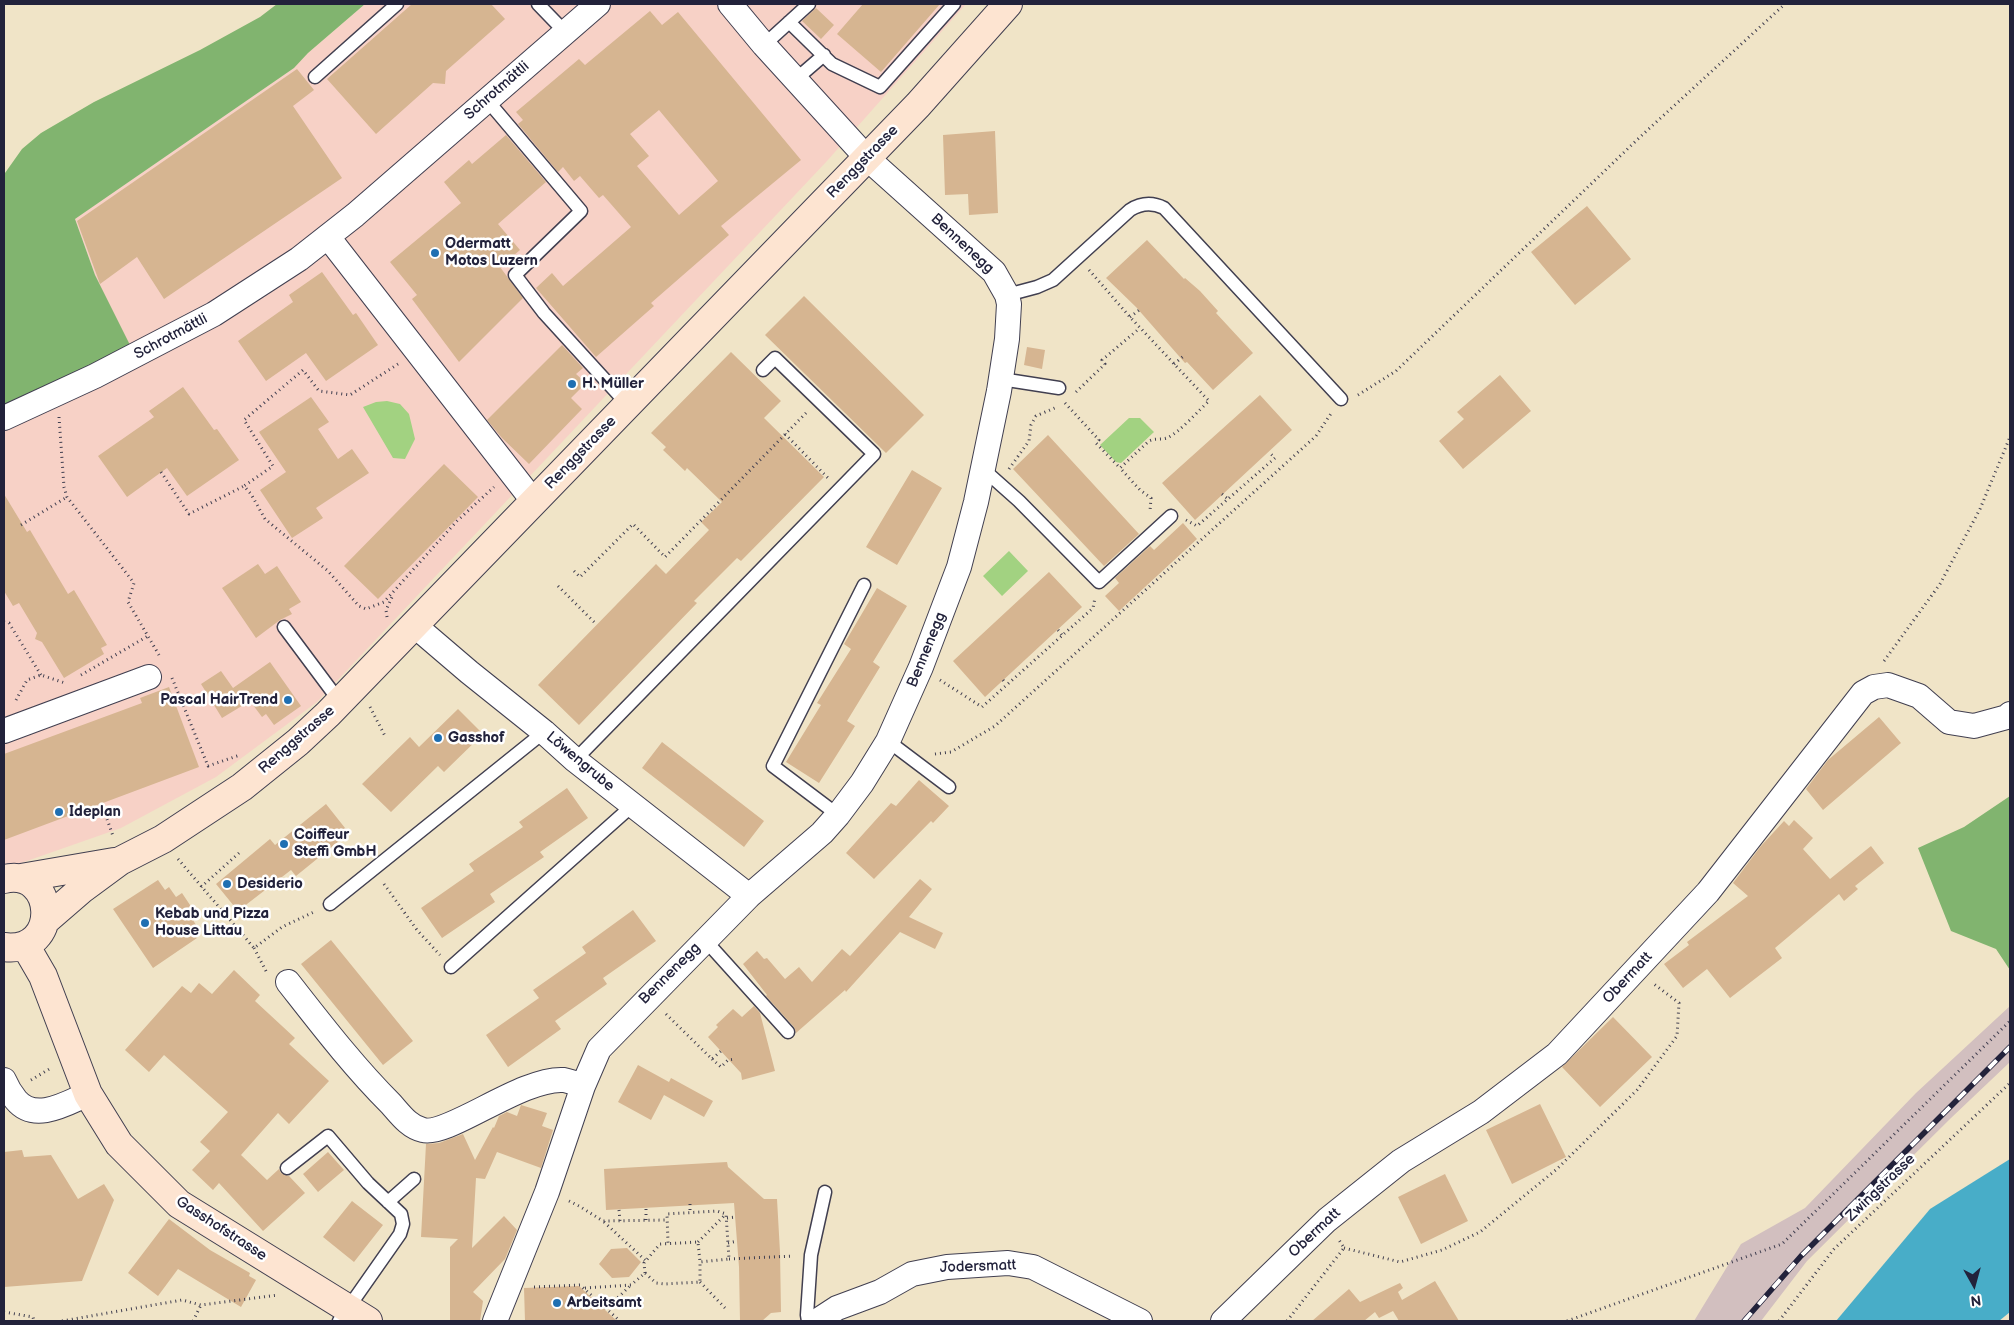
<!DOCTYPE html>
<html>
<head>
<meta charset="utf-8">
<style>
  body { margin:0 }
  #map { position:relative; width:2014px; height:1325px; overflow:hidden; background:#f0e4c7; font-family:"Balsamiq Sans",sans-serif }
  canvas { display:block }
  .frame { position:absolute; inset:0; border:5px solid #22223b; pointer-events:none }
  .north { position:absolute; left:1949px; top:1260px; width:50px; height:50px; -webkit-text-stroke:4px #fff; paint-order:stroke; rotate:173deg; font-size:14px; font-weight:700; line-height:20px; text-align:center; color:#22223b }
  .north::after { content:''; display:block; margin:auto; width:18px; height:22px; background:#22223b; clip-path:polygon(50% 0,100% 100%,50% 72%,0 100%) }
</style>
</head>
<body>
<div id="map">
<canvas width="2014" height="1325"></canvas>
<div class="frame"></div>
<div class="north">N</div>
</div>
<script>
const g = document.querySelector('canvas').getContext('2d');
g.lineJoin = 'round';
function paint(path, color) { g.fillStyle = color; g.fill(path, 'evenodd'); }
function strokePath(path, color, width, dash) { g.strokeStyle = color; g.lineWidth = width; g.lineCap = dash ? 'butt' : 'round'; g.setLineDash(dash || []); g.stroke(path); }
function write(font, color, halo, rows, align = 'center') {
  g.font = font + ' "Balsamiq Sans",sans-serif'; g.lineWidth = 5; g.setLineDash([]); g.textBaseline = 'middle'; g.strokeStyle = halo; g.fillStyle = color; for (const [text, x, y, turn = 0] of rows) {
    g.save(); g.translate(x, y); g.rotate((+turn || 0) * Math.PI / 180); g.textAlign = isNaN(turn) ? turn : align; if (halo) g.strokeText(text, 0, 0); g.fillText(text, 0, 0); g.restore();
  }
}
paint(new Path2D(`
  M365 4H966L827 161 317 702 216 777 121 828 4 869V407L95 275 75 219 294 68 308 53Z`), '#f7d1c6');
paint(new Path2D(`
  M2010 1006V1062L1951 1118 1807 1261 1761 1321H1694L1741 1244 1805 1208 1916 1093Z`), '#d2bfbf');
paint(new Path2D(`
  M387 401 400 404 409 414 415 439 405 459 393 458 363 407 376 402Z
  M1129 418H1140L1154 432 1121 463 1116 462 1100 445Z
  M1009 551 1028 571 1002 596 983 576Z`), '#a2d281');
paint(new Path2D(`
  M277 4H365L308 53 294 68 75 219 95 275 132 349 4 407 5 173 22 149 41 133 94 102 200 50 260 17Z
  M2010 796V970L1996 949 1951 931 1918 848 1964 827Z`), '#81b46f');
paint(new Path2D(`
  M2010 1159V1312L1999 1321H1836L1930 1209Z`), '#48adc8');
paint(new Path2D(`
  M412 4H491L505 19 446 71 445 84 433 83 376 134 327 79Z
  M863 4H940L881 72 837 34Z
  M816 8 834 25 821 39 802 21Z
  M650 11 662 25 678 12 801 160 721 226 729 235 651 303 654 306 596 357 536 288 552 273 563 286 631 227 603 195 599 198 580 176 574 181 563 167 558 172 518 124 523 120 516 112 579 59 585 65ZM659 110 718 181 679 215 637 166 649 156 630 134Z
  M297 69 314 90 293 106 342 178 164 299 137 257 100 284 77 221Z
  M995 131 998 213 969 215 968 194 945 195 943 135Z
  M506 135 546 182 498 224 520 250 500 267 523 298 459 362 412 299 417 295 390 262 461 203 444 182 469 160 472 164Z
  M1587 206 1631 259 1575 305 1531 252Z
  M1147 240 1184 279 1185 278 1200 291 1218 311 1216 313 1253 353 1213 390 1187 362 1185 363 1136 307 1106 278Z
  M322 272 353 315 356 313 378 345 326 381 306 353 266 381 238 341 293 302 289 295Z
  M804 296 924 415 886 453 765 335Z
  M562 345 583 368 576 374 586 383 571 398 582 409 529 464 502 438 487 420Z
  M1027 347 1045 350 1042 369 1024 365Z
  M731 352 781 401 764 418 824 477 741 561 737 558 694 601 697 603 579 725 538 685 656 564 666 574 709 530 701 522 722 502 687 468 685 471 663 450 666 447 651 433Z
  M1500 375 1531 411 1463 469 1439 441 1464 419 1457 412Z
  M183 387 214 430 217 429 239 460 187 496 167 468 127 497 98 456 154 417 149 411Z
  M1260 395 1292 430 1195 520 1162 483Z
  M311 397 329 422 318 429 338 459 352 449 369 473 316 508 323 518 292 538 260 490 286 472 259 432Z
  M1048 435 1139 534 1104 566 1013 469Z
  M444 464 478 497 378 599 344 566Z
  M912 470 942 488 897 565 866 547Z
  M4 494 27 532 30 530 68 594 74 590 107 645 101 648 104 654 64 678 42 642 35 639 37 633 19 603 13 606 4 591Z
  M1183 523 1197 539 1119 611 1105 596 1119 583 1115 578 1150 546 1154 550Z
  M258 564 265 574 277 566 301 602 289 609 292 614 280 620 256 638 222 588Z
  M1049 572 1082 607 985 697 953 661Z
  M877 588 907 606 873 662 880 667 847 721 855 726 819 783 786 762 821 705 817 703 851 649 844 644Z
  M270 662 301 706 274 725 266 714 262 717 250 701 222 718 201 684 221 671 233 688Z
  M169 687 199 767 4 840V754L142 703 140 698Z
  M458 709 483 734 444 772 438 766 391 812 362 784 410 737 419 747Z
  M1879 717 1901 743 1823 810 1806 789 1828 760Z
  M662 742 764 821 744 847 642 768Z
  M919 780 949 806 933 823 931 821 874 879 846 853 891 803 896 806Z
  M567 788 588 818 540 852 544 857 490 894 495 902 442 938 421 908 474 871 469 864 523 827 519 822Z
  M326 804 349 833 296 876 291 870 238 911 216 884 270 839 275 845Z
  M1794 820 1813 838 1803 849 1830 879 1871 846 1884 863 1855 886 1858 889 1844 901 1839 894 1775 948 1782 958 1730 998 1707 969 1683 988 1664 964 1689 945 1687 942 1748 896 1733 883 1761 846 1784 821 1789 826Z
  M920 879 932 889 909 917 943 933 935 949 900 932 846 992 845 990 796 1033 794 1027 766 996 767 995 743 964 757 951 764 959 767 958 785 979 799 967 812 982 842 949 850 956Z
  M158 880 165 890 169 887 176 897 182 893 194 911 189 914 200 931 194 935 197 938 153 968 113 909Z
  M633 910 656 941 603 978 607 984 555 1021 561 1029 508 1067 486 1035 539 998 533 990 586 953 582 947Z
  M331 940 413 1041 383 1065 301 964Z
  M234 970 260 995 255 1001 295 1038 289 1044 329 1081 289 1124 278 1113 241 1155 267 1180 279 1169 281 1173 289 1176 305 1193 263 1231 219 1183 213 1190 192 1170 210 1151 200 1142 228 1112 164 1055 149 1072 125 1050 182 986 191 993 199 983 212 994Z
  M754 1006 760 1013 775 1071 742 1080 741 1073 708 1037 718 1027 716 1025 733 1009 742 1017Z
  M1613 1017 1652 1057 1600 1107 1562 1067Z
  M638 1065 669 1082 671 1078 713 1101 704 1117 664 1095 651 1120 618 1102Z
  M1540 1104 1566 1157 1512 1184 1486 1130Z
  M521 1105 547 1113 542 1126 553 1130 541 1168 497 1152 485 1179 476 1178 472 1248 504 1216 517 1230 505 1259 473 1292 483 1301 480 1321H450V1247L458 1239 421 1237 426 1144 439 1143 463 1134 475 1160 493 1127 494 1128 499 1116 507 1112 517 1116Z
  M22 1150 24 1157 51 1155 78 1199 104 1184 114 1200 82 1281 4 1287V1152Z
  M328 1152 344 1170 318 1192 303 1174Z
  M727 1162 728 1167 764 1199H777L780 1252 781 1312 771 1313 762 1321H740L739 1267 734 1203 606 1210 604 1169Z
  M1445 1174 1468 1221 1421 1244 1398 1197Z
  M352 1201 383 1225 354 1262 323 1237Z
  M169 1219 210 1250 250 1273 249 1276 256 1280 241 1307 178 1269 158 1296 128 1273Z
  M627 1248 641 1262 629 1277 612 1278 599 1264 611 1249Z
  M1435 1281 1459 1321H1399L1393 1311 1379 1318 1375 1312 1364 1321H1312L1349 1289 1360 1302 1400 1283 1403 1288 1398 1292 1402 1300Z
  M579 1286 617 1321H525L524 1288Z`), '#d6b591');
const lane = new Path2D(`
  M538 4 566 33
  M789 22 832 64 880 87 954 4
  M764 45 809 4
  M315 77 397 4
  M795 80 824 55
  M487 100 581 211 515 275 544 313 628 405
  M1007 295 1037 287 1053 280 1130 210C1141 203 1152 202 1164 208L1341 399
  M1001 379 1059 388
  M983 469 1019 501 1099 582 1171 516
  M284 627 340 702
  M888 741 949 787
  M575 760 874 454 775 358 763 370
  M838 815 773 766 864 585
  M330 904 544 732
  M705 940 788 1032
  M451 967 633 805
  M287 1168 328 1136 368 1183 401 1214 403 1224 400 1234 339 1321
  M388 1202 414 1179
  M808 1321 807 1315 811 1255 825 1192`);
const street = new Path2D(`
  M328 237 534 502
  M4 418 95 376 214 314 299 259 355 215 598 4
  M414 625 469 672 544 732 575 760 749 896
  M4 731 149 677
  M288 982C321 1024 353 1066 391 1104 400 1114 409 1127 423 1130 448 1137 522 1077 564 1080 570 1081 577 1084 583 1086
  M4 1080C7 1087 11 1094 16 1100 35 1123 67 1103 88 1094
  M495 1321 547 1192 583 1086 599 1049 749 896 822 833 838 815 862 783 888 741 921 667 959 567 976 502 999 391 1007 339 1009 304 1007 295 994 272 867 158 764 45 730 4
  M817 1321 837 1308 880 1292 912 1274 947 1267 1008 1263 1033 1267 1140 1321
  M1223 1321 1327 1220 1401 1161 1481 1112 1557 1054 1708 892 1863 693 1874 687 1888 685 1919 696 1949 722 1974 726 2007 717 2010 714`);
const secondary = new Path2D(`
  M21 878 114 862
  M4 879C56 867 62 954 4 947
  M45 921 82 889 120 861 163 839 242 787 298 742 328 714 918 105 1008 4
  M25 945 43 976 88 1094 119 1144 179 1204 368 1321`);
strokePath(lane, '#413f50', 15);
strokePath(street, '#413f50', 26);
strokePath(secondary, '#413f50', 30);
strokePath(new Path2D(`
  M1089 270 1130 317 1209 401C1199 410 1179 433 1167 438 1161 440 1155 438 1149 441L1120 468 1140 490 1151 498 1150 511
  M1130 317 1142 308
  M398 364 350 395 319 391 303 370 244 420 273 466 244 486 251 494 265 519 328 571 359 606 366 609 384 602 457 521 494 487
  M1174 364 1185 355
  M1076 392 1105 364 1102 360 1140 328
  M1358 395 1396 371 1640 137 1785 4
  M1065 403 1099 440 1096 443 1120 468
  M59 417 64 487 67 497 134 583 128 602 159 655
  M785 434 828 478
  M1009 469 1029 441 1031 425 1036 416 1057 407
  M161 472 189 514 244 486
  M1222 494 1228 499
  M1186 520 1197 526 1275 458 1269 452
  M21 525 67 497
  M574 571 580 577 633 524 665 557 806 413
  M558 586 595 623
  M387 617 386 610 393 595
  M4 622 9 623 41 675
  M1058 630 1062 635
  M1884 661 1940 584 1980 509 2010 437
  M81 675 148 636
  M172 678 208 766 240 755
  M940 680 982 707 1093 608 1095 598
  M1003 680 1006 684
  M16 700 27 680 41 675 65 683
  M370 707 385 736
  M935 754 951 752 995 726 1316 436 1332 412
  M102 805 113 836
  M178 859 254 948 282 927 316 911
  M384 884 417 930 440 955
  M201 887 239 853
  M254 948 267 973
  M666 1014 712 1059 721 1051
  M712 1059 721 1067 728 1060 736 1059
  M31 1080 51 1068
  M569 1201 579 1206 603 1221 667 1220
  M690 1204V1213
  M646 1209V1221
  M619 1210 620 1221
  M727 1218 736 1217
  M604 1222 645 1260
  M698 1242 726 1214
  M728 1243 737 1241
  M1344 1248 1400 1262 1442 1250 1480 1232 1557 1169 1637 1090 1677 1036 1679 1003 1654 984
  M729 1259 793 1256
  M645 1273 644 1263 660 1244 698 1242 700 1262
  M700 1282 727 1310
  M534 1287 580 1285 620 1321
  M585 1288 631 1285 645 1273 656 1283 665 1284 700 1282V1262L729 1259 726 1214 717 1211 667 1214 668 1243
  M607 1308 631 1285
  M4 1312 33 1317 34 1321
  M62 1321 182 1300 201 1305 278 1295
  M193 1321 201 1305
  M1287 1321 1344 1248 1339 1240
  M1567 1321 1782 1244 2010 1021
  M1779 1321 1834 1249 2010 1083`), '#413f50', 3, [1, 4]);
strokePath(lane, '#fff', 12);
strokePath(street, '#fff', 24);
strokePath(secondary, '#fde4d1', 28);
const rail = new Path2D(`
  M1744 1321 1801 1256 2010 1047`);
strokePath(rail, '#22223b', 5.5);
strokePath(rail, '#fff', 4, [11]);
for (const [x, y, r, color] of [
  [435,253,5,"#1f6fb2"],
  [572,384,5,"#1f6fb2"],
  [288,700,5,"#1f6fb2"],
  [438,738,5,"#1f6fb2"],
  [59,812,5,"#1f6fb2"],
  [284,844,5,"#1f6fb2"],
  [227,884,5,"#1f6fb2"],
  [145,923,5,"#1f6fb2"],
  [557,1303,5,"#1f6fb2"]
]) { const dot = new Path2D(); dot.arc(x, y, r, 0, 2 * Math.PI); g.fillStyle = color; g.fill(dot); strokePath(dot, '#fff', 2); }
write('15px', '#22223b', '#fff', [
  ["Schrotmättli",497,91,-41],
  ["Renggstrasse",863,162,-46],
  ["Bennenegg",962,244,43],
  ["Schrotmättli",171,337,-28],
  ["Renggstrasse",581,453,-46],
  ["Bennenegg",927,650,-68],
  ["Renggstrasse",297,740,-41],
  ["Löwengrube",580,762,40],
  ["Bennenegg",670,974,-45],
  ["Obermatt",1628,978,-47],
  ["Zwingstrasse",1881,1188,-44],
  ["Gasshofstrasse",221,1229,33],
  ["Obermatt",1315,1233,-43],
  ["Jodersmatt",978,1267,-2]
]);
write('bold 15px', '#22223b', '#fff', [
  ["Odermatt",445,244],
  ["Motos Luzern",445,261],
  ["H. Müller",582,384],
  ["Pascal HairTrend",278,700,"right"],
  ["Gasshof",448,738],
  ["Ideplan",69,812],
  ["Coiffeur",294,835],
  ["Steffi GmbH",294,852],
  ["Desiderio",237,884],
  ["Kebab und Pizza",155,914],
  ["House Littau",155,931],
  ["Arbeitsamt",567,1303]
], 'left');
</script>
</body>
</html>
